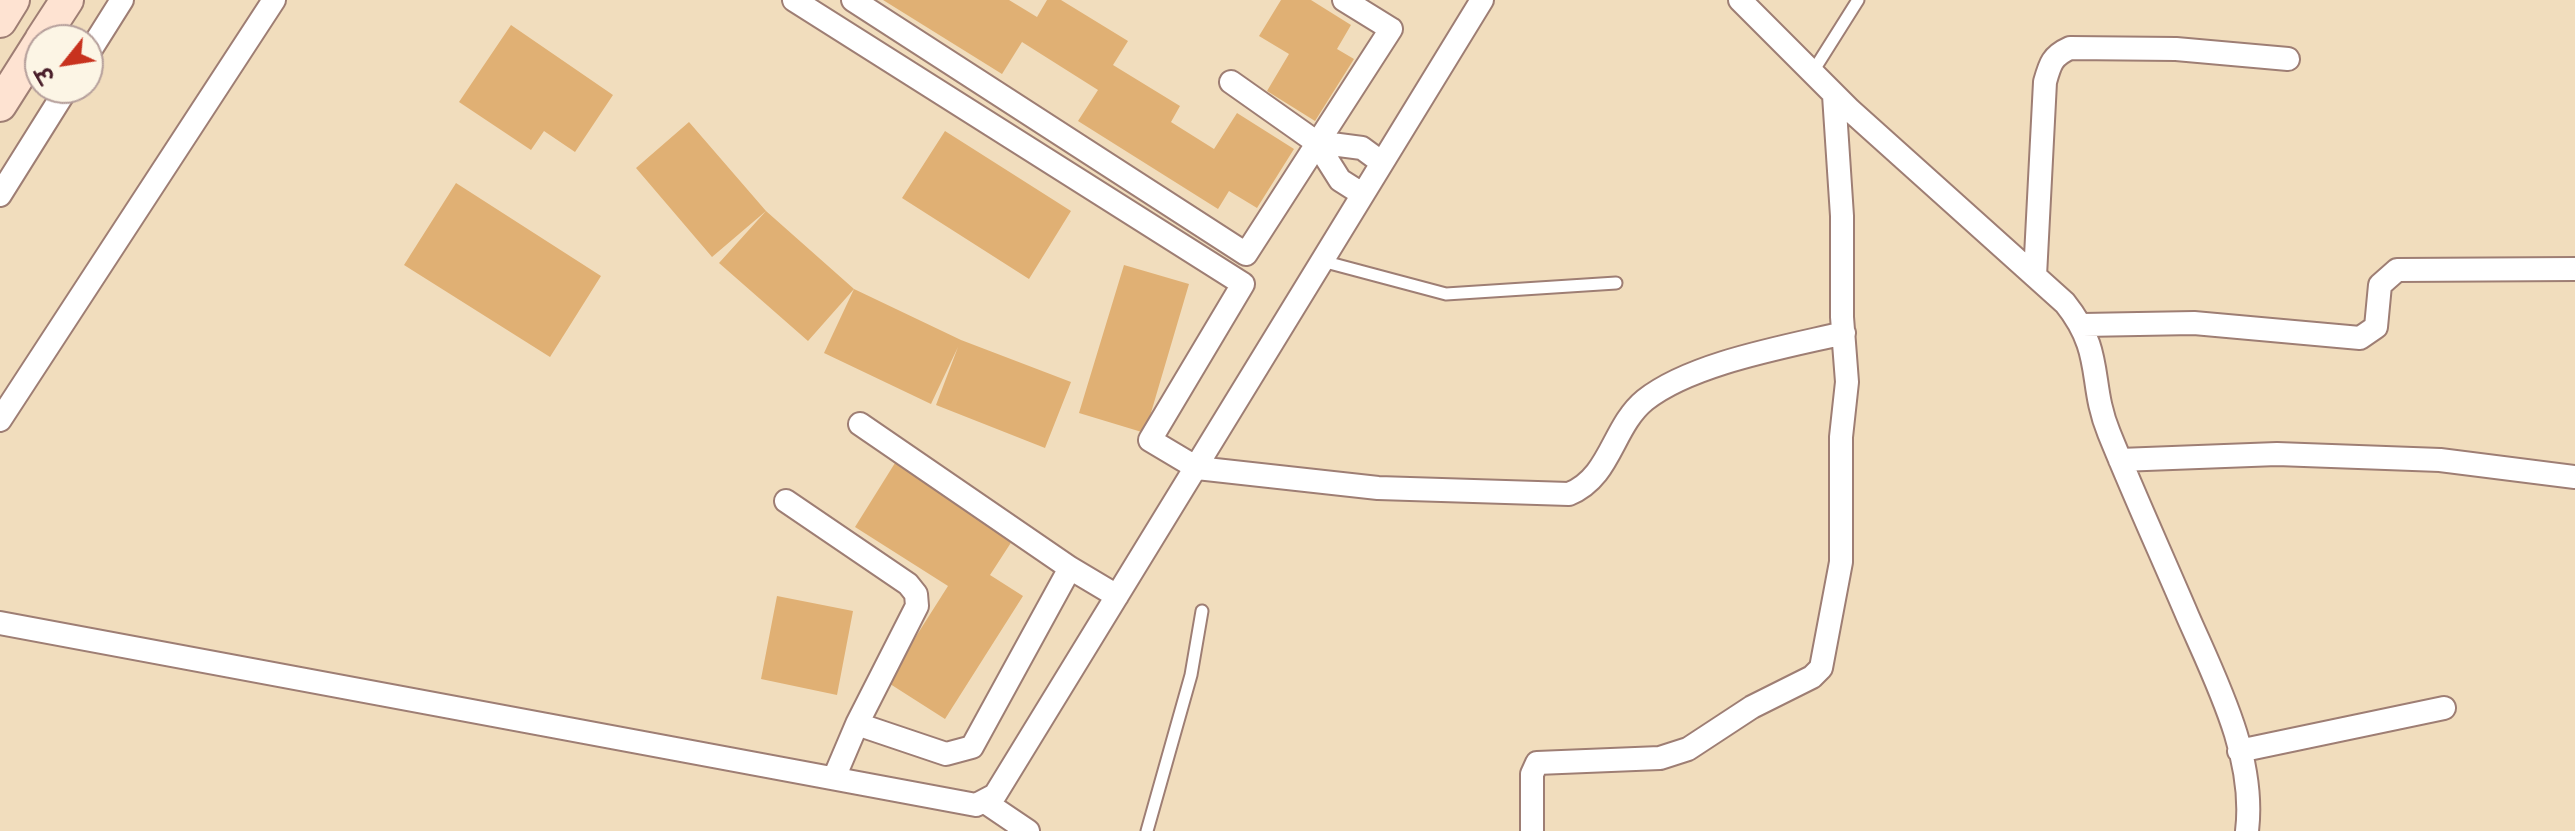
<!DOCTYPE html>
<html>
<head>
<meta charset="utf-8">
<style>
  body { margin:0 }
  #map { position:relative; width:2575px; height:831px; overflow:hidden; background:#f1ddbd; font-family:Mali,"Playpen Sans Deva",sans-serif }
  canvas { display:block }
  .north { position:absolute; left:24px; top:24px; width:80px; height:80px; box-sizing:border-box; background:#fcf5e5; border:2px solid #b59f9b; border-radius:50%; rotate:240deg; font-size:22px; font-weight:700; line-height:32px; text-align:center; color:#4a1f2b }
  .north::after { content:''; display:block; margin:auto; width:28px; height:36px; background:#c8321e; clip-path:polygon(50% 0,100% 100%,50% 72%,0 100%) }
</style>
</head>
<body>
<div id="map">
<canvas width="2575" height="831"></canvas>
<div class="north">उ</div>
</div>
<script>
const g = document.querySelector('canvas').getContext('2d');
g.lineJoin = 'round';
function paint(path, color) { g.fillStyle = color; g.fill(path, 'evenodd'); }
function strokePath(path, color, width, dash) { g.strokeStyle = color; g.lineWidth = width; g.lineCap = dash ? 'butt' : 'round'; g.setLineDash(dash || []); g.stroke(path); }
paint(new Path2D(`
  M883 0H1009L1037 17 1047 0H1061L1128 41 1113 65 1180 106 1171 122 1214 149 1237 113 1294 149 1257 208 1229 191 1218 209 1078 121 1098 90 1022 42 1002 74Z
  M1281 0H1311L1351 25 1337 49 1354 59 1315 121 1267 91 1289 54 1259 36Z
  M511 25 613 95 575 152 544 131 531 150 459 102Z
  M689 122 766 211 854 289 808 341 719 263 766 211 712 257 636 168Z
  M945 131 1071 211 1029 279 902 198Z
  M456 183 601 276 550 357 404 265Z
  M1124 265 1189 284 1145 433 1079 413Z
  M854 289 961 340 1071 382 1045 448 936 405 958 347 931 404 824 353Z
  M895 463 1014 538 990 575 1023 596 945 719 887 682 948 586 855 527Z
  M777 596 853 611 837 695 761 679Z`), '#e0b074');
const service = new Path2D(`
  M1812 73 1858 0
  M1322 261 1446 294 1616 283
  M1147 831 1191 675 1202 611`);
const minor = new Path2D(`
  M794 0 1243 284 1150 440 1197 468 1378 488 1569 494C1611 477 1612 427 1645 400 1692 363 1785 347 1844 333
  M853 0 1246 254 1391 29 1344 0
  M1740 0 1850 110 2065 303C2105 353 2088 382 2109 433 2134 495 2162 556 2188 617 2217 683 2256 758 2247 831
  M88 54 122 0
  M1231 82 1316 142 1340 180 1362 194
  M1316 142 1362 148 1381 162
  M0 195 67 88
  M2035 276 2045 82C2050 64 2052 56 2070 48L2176 49 2288 59
  M2083 325 2194 323 2360 338 2376 327 2380 285 2397 270 2575 269
  M0 420 274 0
  M860 424 1070 568 1117 596
  M2120 460 2277 454 2440 460 2575 477
  M786 501 908 584 916 594 917 606 857 724
  M0 623 976 805 995 795 1482 0
  M2239 751 2444 708
  M834 778 857 724 946 754 972 747 1070 568
  M985 802 1028 831
  M1532 831V774L1537 763 1660 758 1688 749 1752 707 1812 677 1821 668 1841 562V437L1847 382 1842 317V216L1834 95`);
const secondary = new Path2D(`
  M0 21 13 0
  M41 40 67 0
  M0 105 40 42`);
strokePath(service, '#9e7e74', 15);
strokePath(minor, '#9e7e74', 26);
strokePath(secondary, '#9e7e74', 36);
strokePath(service, '#fff', 11);
strokePath(minor, '#fff', 22);
strokePath(secondary, '#fee3d2', 32);
</script>
</body>
</html>
